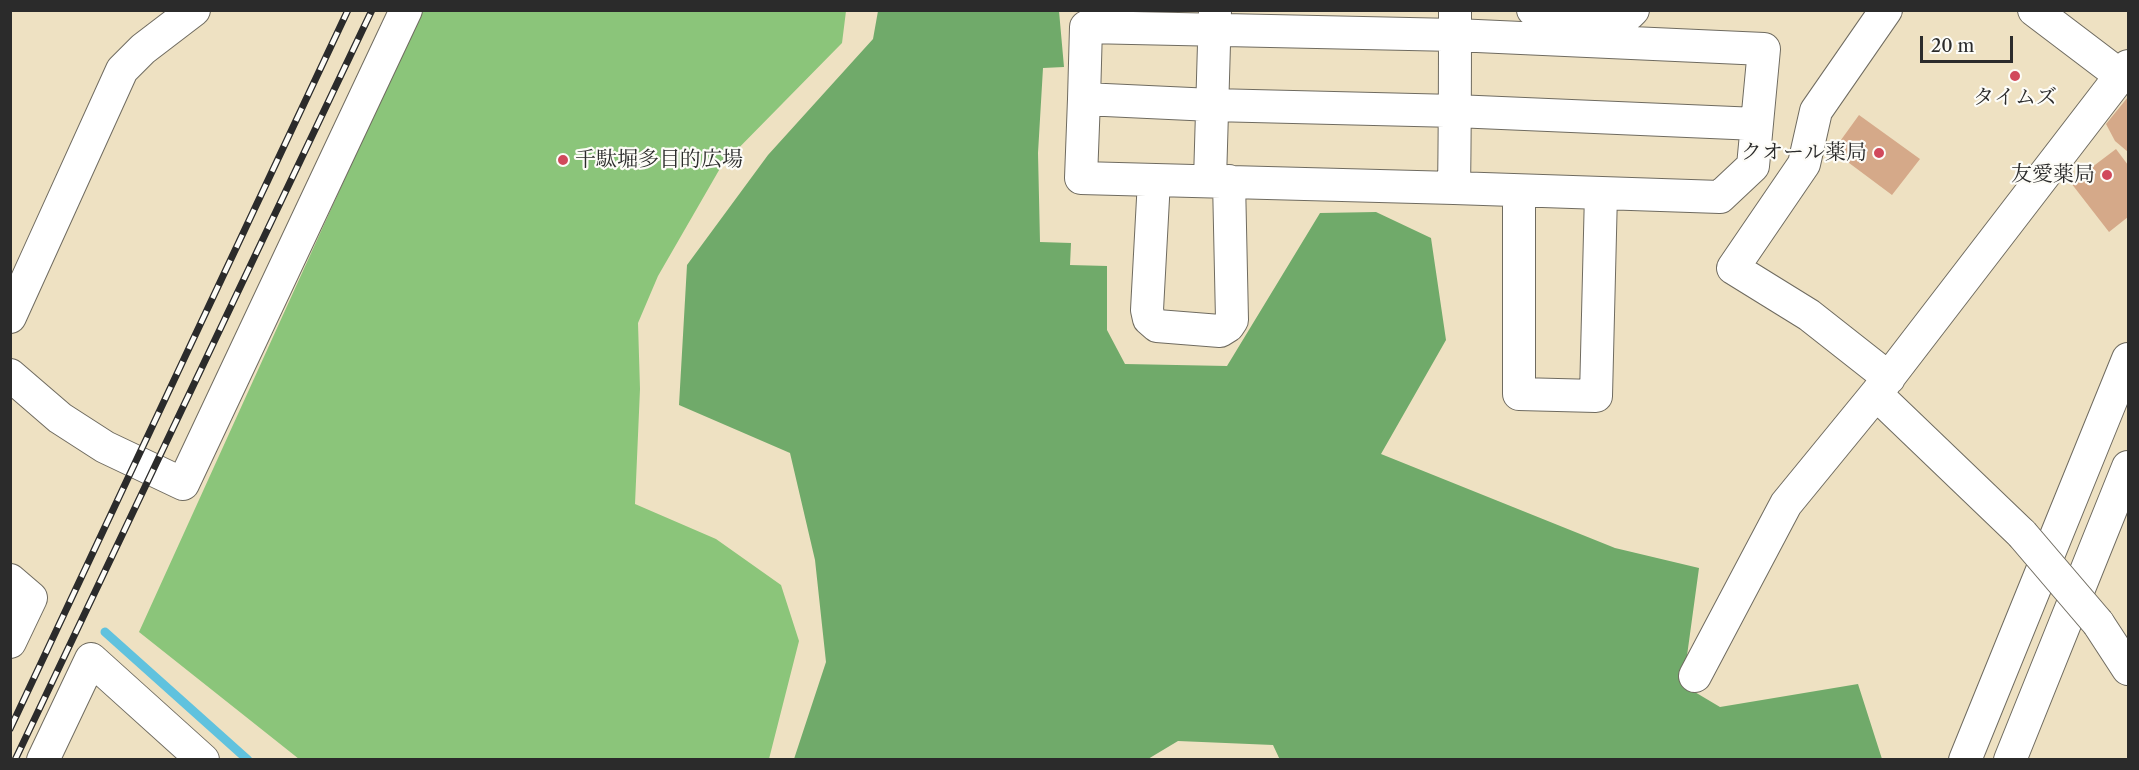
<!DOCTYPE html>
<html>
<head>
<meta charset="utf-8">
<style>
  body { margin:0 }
  #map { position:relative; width:2139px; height:770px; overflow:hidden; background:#eee1c2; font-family:"Libre Caslon Text",serif }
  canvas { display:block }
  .frame { position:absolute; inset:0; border:12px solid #2b2b2b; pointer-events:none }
  .scale { position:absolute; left:1920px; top:36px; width:93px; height:27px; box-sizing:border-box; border:3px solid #2b2b2b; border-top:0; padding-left:8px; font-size:18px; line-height:21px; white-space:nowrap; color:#2b2b2b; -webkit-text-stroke:4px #fdfcf7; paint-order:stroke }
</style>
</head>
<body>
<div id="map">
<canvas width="2139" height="770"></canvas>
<div class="frame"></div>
<div class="scale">20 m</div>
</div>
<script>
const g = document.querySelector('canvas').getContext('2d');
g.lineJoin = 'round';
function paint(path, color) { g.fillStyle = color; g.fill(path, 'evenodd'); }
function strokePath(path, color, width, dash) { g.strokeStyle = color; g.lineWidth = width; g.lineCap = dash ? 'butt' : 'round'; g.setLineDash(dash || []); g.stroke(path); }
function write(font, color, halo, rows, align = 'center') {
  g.font = font + ' "Libre Caslon Text","Noto Serif JP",serif'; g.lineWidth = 4.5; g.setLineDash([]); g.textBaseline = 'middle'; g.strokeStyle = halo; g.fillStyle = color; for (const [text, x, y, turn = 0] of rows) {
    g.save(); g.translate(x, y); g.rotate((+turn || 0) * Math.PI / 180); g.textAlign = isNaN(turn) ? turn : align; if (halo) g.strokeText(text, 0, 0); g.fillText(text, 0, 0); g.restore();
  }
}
paint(new Path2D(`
  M421 11H846L842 43 722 165 658 276 638 323 640 389 635 504 716 539 781 585 799 641 769 759H299L139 632Z`), '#8bc57a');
paint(new Path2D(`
  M878 11H1059L1064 67 1043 68 1038 153 1040 242 1071 243 1070 265 1107 266V330L1125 364 1227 366 1320 213 1376 212 1431 238 1446 340 1381 454 1615 548 1699 568 1683 685 1720 707 1858 684 1882 759 1280 760 1273 745 1178 741 1148 759H794L826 662 815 560 790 453 679 405 687 265 768 155 873 39Z`), '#70aa6a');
strokePath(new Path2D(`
  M105 632 248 760`), '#60c2de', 9);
paint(new Path2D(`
  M2128 97V152L2115 141 2106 124Z
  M1859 115 1920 159 1892 195 1833 151Z
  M2116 149 2128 165V217L2109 232 2071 183Z`), '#d5a989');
const minor = new Path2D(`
  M1533 10 1629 14 1633 10
  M1886 10 1816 111 1804 164 1733 268 1809 315 1889 378
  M2034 10 2121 76
  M1084 99 1086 27 1455 35 1764 49 1753 166 1720 197 1454 188C1455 129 1455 70 1455 10
  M1154 180 1147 310 1149 319 1157 326 1220 331 1228 326 1232 320 1229 181
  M1210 180 1215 10
  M1454 188 1081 178 1084 99 1212 105 1455 111 1757 124
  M1519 191V394L1596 396 1601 193
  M10 317 122 70 143 49 194 10
  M10 375 60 418 105 447 183 484 406 10
  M1876 394 2022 534
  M10 580 31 598 10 642
  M2098 623 2128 669
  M1695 676 1786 504 1876 394 2128 66
  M43 760 91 659 203 760
  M1965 760 2128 359
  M2010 760 2128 467`);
strokePath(minor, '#6f6b60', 34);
strokePath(minor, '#fff', 32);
const rail = new Path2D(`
  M10 729 348 10
  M15 760 372 10`);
strokePath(rail, '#2b2b2b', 7);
strokePath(rail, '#fdfcf7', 4.5, [14]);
const minorBridge = new Path2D(`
  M2022 534 2098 623`);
strokePath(minorBridge, '#6f6b60', 34, []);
strokePath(minorBridge, '#fff', 32);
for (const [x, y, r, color] of [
  [2015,76,6,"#d1495b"],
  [1879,153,6,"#d1495b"],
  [563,160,6,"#d1495b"],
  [2107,175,6,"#d1495b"]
]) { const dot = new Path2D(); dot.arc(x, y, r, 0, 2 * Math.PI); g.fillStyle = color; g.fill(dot); strokePath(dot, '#fdfcf7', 2); }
write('21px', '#2b2b2b', '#fdfcf7', [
  ["タイムズ",2015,98,"center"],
  ["クオール薬局",1867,153],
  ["千駄堀多目的広場",575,160,"left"],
  ["友愛薬局",2095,175]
], 'right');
</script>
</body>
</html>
